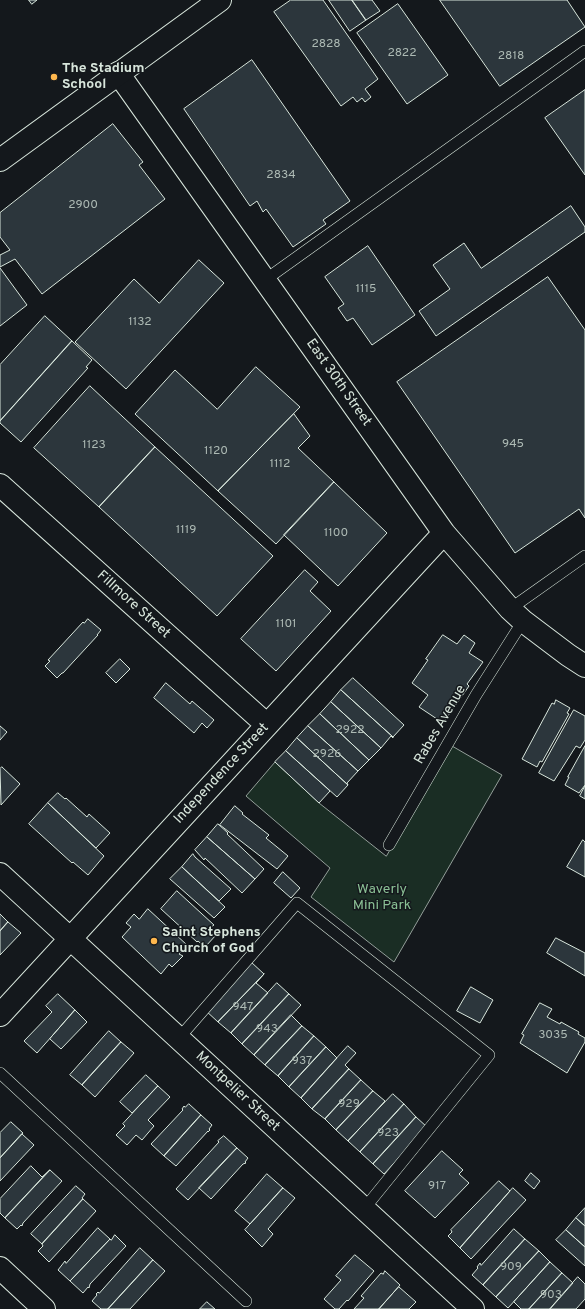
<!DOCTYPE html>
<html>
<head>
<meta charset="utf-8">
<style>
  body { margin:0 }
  canvas { display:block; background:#14181c }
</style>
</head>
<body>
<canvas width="585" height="1309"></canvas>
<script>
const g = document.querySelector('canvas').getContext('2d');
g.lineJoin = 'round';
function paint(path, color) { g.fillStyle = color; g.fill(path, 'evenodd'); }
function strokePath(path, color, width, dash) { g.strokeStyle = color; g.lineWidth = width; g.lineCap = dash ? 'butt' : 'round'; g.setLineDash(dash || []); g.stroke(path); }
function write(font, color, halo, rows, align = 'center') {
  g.font = font + ' Overpass,sans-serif'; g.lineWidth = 3; g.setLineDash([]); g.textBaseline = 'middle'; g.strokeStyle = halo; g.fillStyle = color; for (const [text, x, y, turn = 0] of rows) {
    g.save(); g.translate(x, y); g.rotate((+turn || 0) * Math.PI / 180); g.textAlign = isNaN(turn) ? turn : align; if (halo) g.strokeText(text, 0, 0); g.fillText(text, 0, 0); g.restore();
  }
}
const green = new Path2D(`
  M452 746 502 775 394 962 311 897 330 868 246 796 275 762 319 803 386 856Z`);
paint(green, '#1a2d24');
strokePath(green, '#939e99', 1);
const building = new Path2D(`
  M29 0H37L32 4Z
  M291 0H323L378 79 365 89 371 97 365 102 362 98 357 102 353 97 341 106 274 12Z
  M329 0H352L366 20 350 31Z
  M352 0H372L380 11 366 20Z
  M440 0H567L585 27 500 86Z
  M398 4 448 75 407 104 357 33Z
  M252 60 350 201 323 220 326 224 293 247 266 209 263 212 257 201 250 206 184 109Z
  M585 90V175L545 118Z
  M113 124 143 162 139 165 165 199 42 294 15 259 0 267V255L10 250 0 237V213Z
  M571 206 585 227V232L436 336 419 311 450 289 433 265 464 243 481 268Z
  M368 246 415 315 372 345 353 318 347 321 338 308 344 304 325 277Z
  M199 260 224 283 126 389 75 342 134 279 159 303Z
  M0 268 27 305 0 326Z
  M548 277 585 330V518L579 509 515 553 397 382Z
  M45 316 72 341 0 421V365Z
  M72 341 92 360 86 367 88 368 21 442 0 423V421Z
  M256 367 300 407 218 491 135 414 175 370 217 409Z
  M90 386 155 447 99 507 34 448Z
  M294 414 310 436 298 448 334 482 276 544 218 491Z
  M155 447 273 556 217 616 99 507Z
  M334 482 387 533 338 586 284 535Z
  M305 570 318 582 310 591 331 611 276 671 241 639Z
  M88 619 101 630 97 635H98L63 673H62L57 678 45 666 50 661 48 660 83 622 84 623Z
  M443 635 457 644 464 635 475 643 469 653 483 662 467 684 469 686 443 723 419 707 428 695 412 683 428 660 426 659Z
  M120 659 130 669 116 683 106 673Z
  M353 678 404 725 393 737 341 690Z
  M166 683 190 704 192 701 214 720 207 728 202 723 194 733 154 698Z
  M341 690 393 737V738L391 736 381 748 331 702Z
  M556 700 570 708 567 713 569 714 542 762 540 761 537 767 522 759 552 703 554 704Z
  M331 702 381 748 369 760 320 714Z
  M574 710 585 716V740L580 748 576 746 554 781 539 773Z
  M320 714 369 760 358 771 308 726Z
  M0 726 7 732 0 740Z
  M308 726 358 771 347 783 348 785 297 738Z
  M297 738 348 785 337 797 286 751Z
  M585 746V785L579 793 565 785 569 777H568Z
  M286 751 330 791 319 803 275 762Z
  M2 767 20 784 1 805 0 769Z
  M585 786V799L580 796Z
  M58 793 65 799 66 798 87 817 89 814 110 833 96 848 48 803Z
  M48 803 104 856 88 875 73 862 72 863 29 824Z
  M235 806 243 813 242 814 269 835 266 838 288 856 277 869 220 825Z
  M218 824 228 833 227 834 264 869 255 879 207 837Z
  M207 837 255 879 242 893 205 858 204 860 195 850Z
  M583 840 585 842V877L567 867Z
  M193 854 195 857 231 889 219 901 182 867Z
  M182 867 225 907 214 918 170 879Z
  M283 872 300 888 291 898 274 883Z
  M177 891 214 925 211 927 217 934 205 947 198 941 197 942 161 909Z
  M148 909 187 945 179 954 183 956 172 967 169 964 161 974 122 937 131 927 126 923 134 914 139 919Z
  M0 914 8 922 0 931Z
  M8 922 21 933 0 955V931Z
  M556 938 585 953V976L547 953Z
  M251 962 264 974 218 1022 205 1010Z
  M264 974 256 983 268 993 231 1033 218 1022Z
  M277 983 289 994 242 1044 231 1033Z
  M471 987 493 1000 480 1023 457 1011Z
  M58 994 75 1010 37 1053 24 1041 52 1012 46 1006Z
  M289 994 301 1005 254 1055 242 1044Z
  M540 1003 552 1009 547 1017 560 1024 561 1022 579 1032 578 1034 585 1038V1042L567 1073 520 1043 524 1035 522 1034Z
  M75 1010 87 1022 61 1049 50 1039Z
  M291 1015 302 1026 265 1065 254 1055Z
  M302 1026 314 1036 278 1076 265 1065Z
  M109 1031 121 1042 82 1085 70 1075Z
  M314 1036 326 1047 289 1087 278 1076Z
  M121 1042 134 1053 95 1097 82 1085Z
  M348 1046 356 1053 345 1065 349 1069 312 1109 301 1098Z
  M326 1047 337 1058 301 1098 289 1087Z
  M349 1069 361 1080 325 1119 312 1109Z
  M146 1075 158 1086 132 1113 120 1102Z
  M361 1080 373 1091 336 1130 325 1119Z
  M158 1086 170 1097 148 1120 154 1126 142 1140 136 1135 127 1145 116 1135 125 1126 123 1124Z
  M373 1091 385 1101 348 1141 336 1130Z
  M393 1094 404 1104 360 1152 348 1141Z
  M189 1104 201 1115 164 1156 151 1144 183 1110 182 1109 184 1106 185 1107Z
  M404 1104 416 1117 373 1164 360 1152Z
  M201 1115 212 1125 209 1129 210 1130 208 1132V1131L176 1166 164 1156Z
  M416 1117 427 1127 384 1174 373 1164Z
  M11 1122 23 1133 0 1158V1133Z
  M22 1134 34 1145 0 1181V1158Z
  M224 1136 237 1148 188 1200 176 1189 219 1142 218 1141Z
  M237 1148 248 1158 245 1162 246 1163 243 1164 211 1199 199 1188Z
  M442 1151 463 1170 459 1174 469 1183 435 1218 405 1191Z
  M31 1166 42 1177 50 1170 5 1218 0 1213V1199Z
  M50 1170 62 1181 23 1223 22 1226 21 1225 17 1229 5 1218Z
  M531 1173 540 1181 534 1189 525 1181Z
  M267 1174 283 1188 250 1224 235 1211Z
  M499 1181 510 1191 460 1248 448 1236 452 1232 451 1230Z
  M76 1186 85 1194 82 1198 83 1199 42 1244 31 1234Z
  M283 1188 295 1198 268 1229 273 1234 262 1247 245 1230Z
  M513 1188 526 1200 471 1259 460 1248Z
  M83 1199 96 1211 49 1262 38 1251 43 1246 42 1244Z
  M585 1208V1226L576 1218Z
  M576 1218 585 1226V1247L566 1230Z
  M98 1228 110 1239 70 1281 58 1270 65 1261 66 1263Z
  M514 1229 525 1239 483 1285 472 1275 478 1268 477 1267 480 1263 481 1265Z
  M566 1230 585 1247V1266L556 1240Z
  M115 1235 126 1246 90 1284 89 1288 88 1287 83 1293 70 1281 110 1239 111 1240Z
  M525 1239 539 1251 496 1297 483 1285Z
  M140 1248 153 1260 108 1309H101L92 1301 97 1295 96 1294 98 1292 99 1293Z
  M539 1251 550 1262 508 1308 496 1297Z
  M355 1255 374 1271 348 1301 347 1300 339 1309H335L324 1299 341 1280 336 1276Z
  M153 1260 165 1271 130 1309H108Z
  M550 1262 562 1273 529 1309H521L514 1302Z
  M385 1271 400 1285 379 1309H354L364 1298 361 1296 381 1273 383 1274Z
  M562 1273 573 1283 550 1309H529Z
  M578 1277 585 1284V1299L576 1309H550Z
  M399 1287 416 1302 409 1309H379Z
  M207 1302 215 1309H200Z`);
paint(building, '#2c363c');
strokePath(building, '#d8e6dc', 1);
const lane = new Path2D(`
  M265 280 585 51
  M510 609 585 556
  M389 845 476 695 523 621
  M179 1038 297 903 489 1055 364 1209
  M0 1073 246 1301`);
const street = new Path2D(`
  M118 73 444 533 510 609 523 621 568 655 585 666
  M0 485 267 725
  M0 874 473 1309
  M0 1015 444 533
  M0 1268 44 1309`);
const secondary = new Path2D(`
  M0 160 220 0`);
strokePath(lane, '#d8e6dc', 12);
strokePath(street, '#d8e6dc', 24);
strokePath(secondary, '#d8e6dc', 24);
strokePath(lane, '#14181c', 11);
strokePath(street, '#14181c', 22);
strokePath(secondary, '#14181c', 22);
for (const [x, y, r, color] of [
  [54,77,4,"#ffb74d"],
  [154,941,4,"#ffb74d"]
]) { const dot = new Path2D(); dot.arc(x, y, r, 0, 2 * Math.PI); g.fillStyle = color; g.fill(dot); strokePath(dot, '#14181c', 1.5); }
write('12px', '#adbab4', null, [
  ["2828",326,45],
  ["2822",402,54],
  ["2818",511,57],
  ["2834",281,176],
  ["2900",83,206],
  ["1115",366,290],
  ["1132",140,323],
  ["945",513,445],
  ["1123",94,446],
  ["1120",216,452],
  ["1112",280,465],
  ["1119",186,531],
  ["1100",336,534],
  ["1101",286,625],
  ["2922",350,731],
  ["2926",327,755],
  ["947",243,1008],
  ["943",267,1030],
  ["3035",553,1036],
  ["937",302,1062],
  ["929",349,1105],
  ["923",388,1134],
  ["917",437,1187],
  ["909",511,1268],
  ["903",551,1296]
]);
write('bold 14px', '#d8e6dc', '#14181c', [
  ["The Stadium",62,69],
  ["School",62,85],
  ["Saint Stephens",162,933],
  ["Church of God",162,949]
], 'left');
write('14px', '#d8e6dc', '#14181c', [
  ["East 30th Street",338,383,55],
  ["Fillmore Street",133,605,42],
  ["Rabes Avenue",441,725,-60],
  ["Independence Street",222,774,-47],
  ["Montpelier Street",237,1092,43]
]);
write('14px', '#8ac095', '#14181c', [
  ["Waverly",382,890],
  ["Mini Park",382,906]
]);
</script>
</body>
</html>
